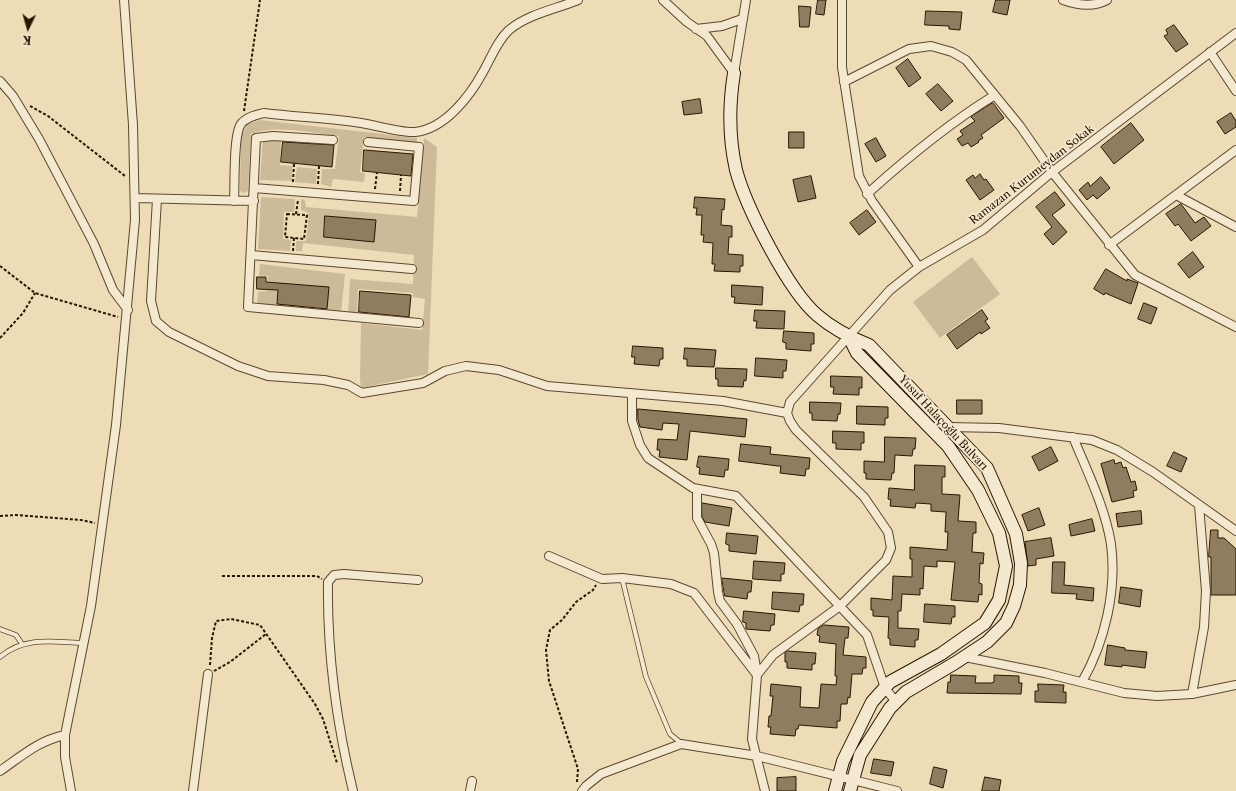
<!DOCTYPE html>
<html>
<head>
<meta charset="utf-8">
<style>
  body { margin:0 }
  #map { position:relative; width:1236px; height:791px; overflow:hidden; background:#eedcb7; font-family:"Libre Caslon Text",serif }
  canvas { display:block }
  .north { position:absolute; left:8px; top:8px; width:40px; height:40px; -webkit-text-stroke:3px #f4e8d0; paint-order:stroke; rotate:185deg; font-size:11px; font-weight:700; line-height:16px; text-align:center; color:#2a1601 }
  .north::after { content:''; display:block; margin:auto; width:14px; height:18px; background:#2a1601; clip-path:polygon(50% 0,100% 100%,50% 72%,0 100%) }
</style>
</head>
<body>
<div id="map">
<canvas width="1236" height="791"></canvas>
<div class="north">K</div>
</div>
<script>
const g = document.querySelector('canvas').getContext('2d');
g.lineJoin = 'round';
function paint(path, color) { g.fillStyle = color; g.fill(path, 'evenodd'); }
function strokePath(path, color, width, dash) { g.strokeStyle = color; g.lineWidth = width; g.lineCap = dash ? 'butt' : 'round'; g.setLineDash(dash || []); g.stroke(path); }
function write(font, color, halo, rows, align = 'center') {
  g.font = font + ' "Libre Caslon Text",serif'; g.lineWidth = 3.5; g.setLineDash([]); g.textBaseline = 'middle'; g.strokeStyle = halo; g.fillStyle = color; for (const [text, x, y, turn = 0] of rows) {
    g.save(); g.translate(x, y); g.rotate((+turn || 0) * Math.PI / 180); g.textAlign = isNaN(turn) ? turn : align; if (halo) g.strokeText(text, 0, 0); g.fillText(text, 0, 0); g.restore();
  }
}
paint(new Path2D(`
  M260 120 417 138V143L364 137 360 172 365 173 364 182 333 179 331 187 321 184 322 169H335L339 136C314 133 274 124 251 134L248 191 243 193 240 191 241 136 248 124Z
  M424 138 437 147 428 374 361 388 360 379 361 323 422 330 425 299 413 297V293L358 289 357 313 348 314 350 279 413 284 414 255 303 243 302 251H296V241H306L309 213 301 210V199L305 200 306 207 417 217Z
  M263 139H281L280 165 292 166V181L260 180Z
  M297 167 317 169 316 184 295 182Z
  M261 197 295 199 294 212H284L283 239 291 240 290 251 258 249Z
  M972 257 1000 294 940 338 913 302Z
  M260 264 345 274 341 313 257 305 258 292 267 291 268 276 259 275Z`), '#cdba98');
const building = new Path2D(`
  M818 0H826L824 15 816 14Z
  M996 0H1010L1007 15 993 12Z
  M799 6 811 7 809 27H800Z
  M926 11 962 12 960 30 949 29V26L925 25Z
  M1174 25 1188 44 1176 52 1164 36 1168 34 1166 30Z
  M908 59 921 78 909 87 896 68Z
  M938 84 953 101 941 111 926 94Z
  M700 99 702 113 684 115 682 102Z
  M993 103 1004 118 981 135 983 138 978 141 979 142 971 147 968 143 962 146 957 139 963 135 960 131 975 121 971 117Z
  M1231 113 1236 121V127L1225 134 1217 122Z
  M1131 123 1144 140 1114 164 1101 147Z
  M789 132H804V148H789Z
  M876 138 886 156 876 162 865 144Z
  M283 142 334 145 332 167 281 162Z
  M364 150 413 154 411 176 363 171Z
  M980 174 984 180 986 179 994 190 980 200 966 180 973 175 975 178Z
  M811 176 816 198 798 202 793 180Z
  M1101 177 1110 188 1097 199 1093 195 1087 200 1079 190 1088 182 1090 186Z
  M1055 192 1065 205 1052 215 1067 232 1053 245 1044 234 1052 227 1036 207Z
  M695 197 725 199 724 210 722 209 721 225 732 226V237H729L728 254 743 255V266H740V272L714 271 715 264H712L713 243 703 242 704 235H701L702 215H696L697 208H694Z
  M1181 204 1195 223 1204 217 1211 226 1191 241 1178 224 1175 226 1166 214Z
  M867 210 876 222 859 235 850 223Z
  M325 216 376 220 374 242 324 237Z
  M1193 252 1204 267 1189 278 1178 264Z
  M1106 269 1127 281V279L1138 283 1131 304 1105 293 1104 295 1094 289Z
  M257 277H266V282L329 287 327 309 277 304 278 290 257 289Z
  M732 285 763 287 762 305 734 303 735 297H732Z
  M360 291 411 295 409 317 359 312Z
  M1144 303 1157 308 1151 324 1138 319Z
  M755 310 785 311 784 329 756 328 757 321H754Z
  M982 310 988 319 985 321 990 328 981 334 980 332 957 349 947 335Z
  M784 331 814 333V344H811V351L786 349V343L783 342Z
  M633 346 663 348V359H660L659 366 634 364 635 357H632Z
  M685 348 716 350 714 367 687 366V359H684Z
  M756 358 787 360 786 371H783V378L755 376Z
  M716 368 747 369 746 381 744 380 743 387 718 386V379H716Z
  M831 376 862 377V388H859V395L833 394 834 387H831Z
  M957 400H982V414H957Z
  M810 402 841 403 840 414H838L837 421 812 420V413H810Z
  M857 406 888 407V418H885V425L857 424Z
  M638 409 747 419 745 437 690 431 687 460 659 457 660 450H657L658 439 677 440 679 424 663 423 662 430 640 427 638 420Z
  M833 431 864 432V443H861V450L836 449V443H833Z
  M885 437 916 438 915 449H913L912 456 895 455 894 473H892L891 480 866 479V473H864V461L884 462Z
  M741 444 771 447 770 454 810 458 809 469H806L805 476 780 473 781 466H778L739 461Z
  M1051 447 1058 461 1039 471 1032 457Z
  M1174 452 1187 458 1181 472 1167 466Z
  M699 456 729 459 728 470H725L724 477 699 474 700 468 697 467Z
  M1114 460 1115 464 1121 462 1123 468 1126 467 1131 482 1135 481 1137 490 1133 491 1134 497 1112 502 1101 464Z
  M915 465 945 466V477H942V494L960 495 958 521 976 522V533H973L972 552 984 553 983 564 980 563 979 583 982 584V595L979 594 978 602 951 600 955 562 937 561V567L924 566 923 589 920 588V595L902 594 901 611H898V628L919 629 918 640H915V647L890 645V639L888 638 889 617 873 616V610H871V598L892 600 893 576 912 577V559H910V547L947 550 948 532H945L946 512 931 511V504L916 503 915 508 890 506 891 500 888 499 889 488 914 490Z
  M702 503 732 508 729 526 705 522 702 517Z
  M1039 508 1045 525 1028 531 1022 515Z
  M1141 511 1142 524 1118 527 1116 514Z
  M1092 519 1095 531 1071 536 1069 525Z
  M1211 530H1218V538H1224L1236 549V595H1211V557H1209Z
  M727 533 758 536 756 554 729 551V545L726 544Z
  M1051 538 1054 556 1036 559V565L1028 566 1025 542Z
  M754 561 785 563 784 574H781V581L753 579Z
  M1053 562H1065L1064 585 1094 588 1093 601 1076 599 1077 594 1052 593Z
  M722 578 752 581 751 592H748L747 599 725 596Z
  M1121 587 1142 590 1140 607 1119 603Z
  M773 592 804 594 803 605H800L799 612 772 609Z
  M925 604 955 606V617H952L951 624 924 622Z
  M744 611 775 614 774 625H771L770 631 746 629V623L743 622Z
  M824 625 849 627 848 638H845L843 655 866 657V668H863L862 674H852L850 698 848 697 847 704H841L840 721H837V728L799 725 798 729H796L795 736 770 734 771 727H768L769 716H771L773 696H770L771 684 801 687 800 707 819 708 821 684 836 685 837 676H835L836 644 819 642 820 636 817 635 818 629Z
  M1108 645 1125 648V650L1147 652 1145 668 1122 665V667L1105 665Z
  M788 651 816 653 815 664H812V670L787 668V662H785V653Z
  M951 675 976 676 975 683H991L994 682V675L1019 676V683H1022L1021 694 947 693 948 682H950Z
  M1038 684 1064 685 1063 692H1066V703L1035 702V691H1038Z
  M874 759 894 762 891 776 871 773Z
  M934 767 947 770 943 788 930 784Z
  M796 777V791H777V778Z
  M985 777 1001 780 999 791H982Z`);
paint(building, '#907d60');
strokePath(building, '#2a1601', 1);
const lane = new Path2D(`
  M622 578 646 677 670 734 681 743
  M0 629 16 635 22 644
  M0 657C24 636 53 642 83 643`);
const street = new Path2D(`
  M663 0 687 22 707 36 734 73
  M842 0V67L859 176 872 201 919 267
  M1063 0C1077 5 1094 7 1107 0
  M696 29 722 26 742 19
  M1210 52 1236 91
  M734 73 746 0
  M0 81 13 96 39 139 94 244 113 290 128 310
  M844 82 909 49 931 46 952 52 966 60 1020 126 1052 172 1135 275 1236 327
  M333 140 273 136 256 138 248 307 419 323
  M254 188 414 201 419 147 368 142
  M867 194C907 158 949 123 995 95
  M1176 195 1236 227
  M136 198 254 201
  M157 199 151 301 156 321 169 332 238 366 268 376 324 380 348 385 362 393 423 383 445 371 466 366 499 370 547 386 723 401 787 413
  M234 201C235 185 233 135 241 124 246 117 256 115 264 113 296 117 329 118 361 123 375 125 401 133 415 132 445 129 470 96 483 72 491 58 497 41 509 30 528 14 556 9 578 0
  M1109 245 1236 150
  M251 255 412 269
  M632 394V421L640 445 648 458 693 488 736 496 867 635 885 688 896 702
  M787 413 790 402 890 290 919 267 983 230 1052 172 1236 33
  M948 427 999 428 1092 440 1117 450 1153 472 1236 531
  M1073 437C1087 471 1105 507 1111 544 1117 590 1105 642 1082 682
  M697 489V518L711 544 714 553 718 592 720 601 737 624 754 656 757 674
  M549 556 602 579 622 578 671 584 694 593 757 675
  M965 657 1045 673 1124 693 1157 696 1192 694 1236 685
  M1192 694 1204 627 1206 591 1199 505
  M0 771C23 755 38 741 65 735
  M71 791 65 757V735L91 606 116 425 135 220 133 125 124 0
  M193 791 208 674
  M353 791C336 721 327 653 328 582L334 575 344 574 418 580
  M470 791 472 781
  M582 791 586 786 601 774 681 744 757 756 897 791
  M765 791 752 739 757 675 773 655 840 606 886 560 891 548 888 532 864 497 796 430 790 421 787 413`);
const secondary = new Path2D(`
  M734 73C729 104 729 139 736 170 746 207 788 290 817 315 832 328 851 338 869 345L987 468 1016 534 1021 563 1020 585 1014 606 1006 623 987 642 955 663 906 692 890 708 860 755 850 791
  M835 791 843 761 872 702 890 682 941 654 985 623 999 600 1006 566 999 533 978 490 948 446 857 353 849 337`);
strokePath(lane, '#5b482e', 5.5);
strokePath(street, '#5b482e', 10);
strokePath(secondary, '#2a1601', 14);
strokePath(new Path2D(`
  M30 106 48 116 125 176
  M244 111 260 0
  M293 182 294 163
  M318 184 319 166
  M375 189 377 172
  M400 191 401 175
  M287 214 307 215 304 239 285 237Z
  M296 214 298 200
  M293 251 294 238
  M0 266 35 293 118 317
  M0 338 23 313 35 293
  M0 516 16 515 81 520 95 523
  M222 576H317L322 579
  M210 665 212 638 216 621 231 619 260 625 315 704 323 719 337 763
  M214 671 230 662 266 634
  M577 782 578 769 549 681 546 650 550 630 562 620 576 602 593 590 596 585`), '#2a1601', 2, [3, 2]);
strokePath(lane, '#f4e8d0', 4);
strokePath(street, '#f4e8d0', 8);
strokePath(secondary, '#f4e8d0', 12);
write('11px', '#2a1601', '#f4e8d0', [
  ["Ramazan Kurumeydan Sokak",1032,175,-38],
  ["Yusuf Halaçoğlu Bulvarı",943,423,47]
]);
</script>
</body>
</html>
